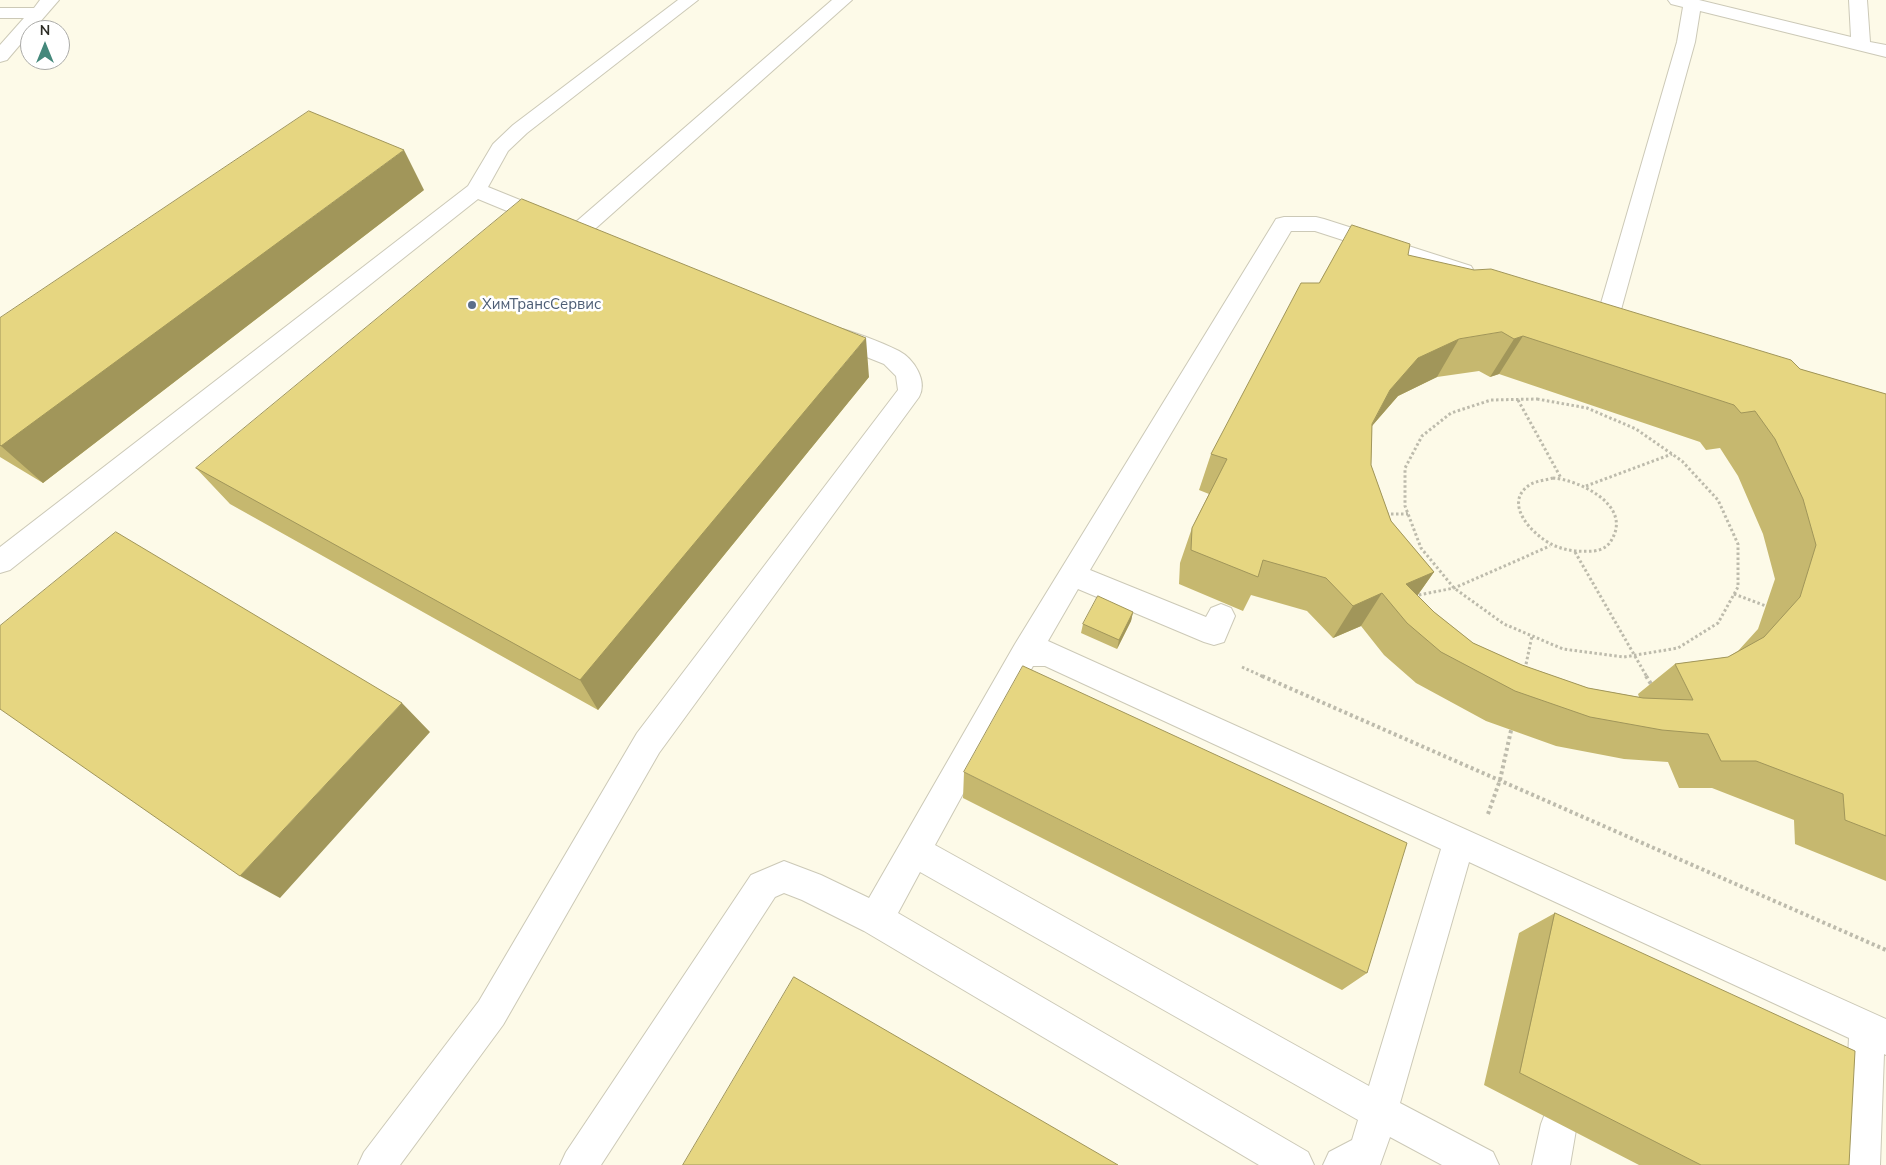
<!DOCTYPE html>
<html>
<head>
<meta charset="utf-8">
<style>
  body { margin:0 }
  #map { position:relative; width:1886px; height:1165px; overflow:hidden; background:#fdfae8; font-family:"Nunito Sans",sans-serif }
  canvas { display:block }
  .north { position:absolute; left:20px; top:20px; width:50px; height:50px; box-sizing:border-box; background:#fff; border:1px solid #ababa8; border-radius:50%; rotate:0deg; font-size:14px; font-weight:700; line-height:20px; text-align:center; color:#2d2c25 }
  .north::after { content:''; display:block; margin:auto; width:18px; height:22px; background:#44887b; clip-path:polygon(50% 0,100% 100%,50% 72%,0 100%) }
</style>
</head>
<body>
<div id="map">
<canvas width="1886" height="1165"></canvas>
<div class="north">N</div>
</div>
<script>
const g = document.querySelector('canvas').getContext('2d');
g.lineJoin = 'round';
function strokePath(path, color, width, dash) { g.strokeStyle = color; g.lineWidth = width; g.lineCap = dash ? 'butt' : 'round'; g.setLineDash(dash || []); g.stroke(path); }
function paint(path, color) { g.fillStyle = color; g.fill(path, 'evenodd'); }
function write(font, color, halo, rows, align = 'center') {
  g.font = font + ' "Nunito Sans",sans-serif'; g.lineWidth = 5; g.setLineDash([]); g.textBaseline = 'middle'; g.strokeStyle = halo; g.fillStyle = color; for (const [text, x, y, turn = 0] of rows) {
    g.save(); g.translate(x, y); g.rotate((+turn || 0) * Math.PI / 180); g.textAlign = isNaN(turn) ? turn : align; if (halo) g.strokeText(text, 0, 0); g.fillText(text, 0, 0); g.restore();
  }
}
const minor = new Path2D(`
  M40 0H59L33 30H30V33L7 60 0 62V45L24 18H0V8H34Z
  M678 0H698L527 133 508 151 488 187 557 215 560 220 557 225 549 227 541 225 478 199 10 570 0 573V547L468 186 493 144 513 125Z
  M832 0H852L586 237 578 239 570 237 567 232 570 227Z
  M1668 0H1699L1851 37 1849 0H1867L1870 42 1886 45V57L1700 11 1695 42 1619 317 1616 323 1608 325 1600 323 1597 317 1677 42 1683 7 1671 4Z
  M1284 217H1316L1324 219 1471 266 1474 271 1471 276 1463 279 1315 231H1291L1090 570 1206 617 1211 608 1221 604 1231 608 1235 616 1224 642 1214 645 1204 642 1078 589 1048 641 1886 1019V1055L1884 1054 1880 1165H1842L1849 1038 1469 862 1400 1103 1493 1152 1499 1165H1442L1390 1137 1380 1165H1323L1329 1152 1352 1140 1358 1120 920 872 898 913 1308 1152 1314 1165H1259L864 931 802 900 784 893 775 897 601 1165H560L566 1152 751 875 784 861 821 875 869 898 1015 644 1273 224 1276 219ZM1033 666H1045L1441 849 1369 1086 935 845Z
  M832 326C854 332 879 341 899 351 914 359 928 381 919 397L659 753 503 1025 400 1165H358L364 1152 479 1001 637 733 898 390 896 376 884 364 824 340 820 334 824 328Z
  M1559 1106 1572 1111 1577 1124 1570 1165H1532L1541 1124 1546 1111Z`);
strokePath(minor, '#ccc9b7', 2);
strokePath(new Path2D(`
  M1537 399 1587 408 1636 429 1682 461 1718 500 1738 544V587L1718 623 1678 648 1624 657 1563 649 1504 624 1454 588 1421 548 1405 506V468L1422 436 1451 413 1491 400Z
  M1518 400 1561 478
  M1553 478C1579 480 1632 505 1612 539 1609 546 1602 550 1594 551 1580 552 1566 551 1553 545 1532 535 1501 502 1531 484 1537 481 1546 480 1553 478Z
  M1586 486 1672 454
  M1386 514H1408
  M1575 552 1647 677
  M1734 594 1766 606
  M1414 596 1454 588 1550 546
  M1242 667 1264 677
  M1525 669 1532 636`), '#bdbbac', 3, [2.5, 2.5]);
strokePath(new Path2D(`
  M1262 676 1886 950
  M1646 676 1653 687
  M1488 814 1500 780 1512 726`), '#bdbbac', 4, [3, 3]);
paint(minor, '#fff');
paint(new Path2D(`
  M424 190 43 483 0 457V318Z
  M1408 255 1886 394V881L1795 844 1794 820 1712 788H1679L1668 762 1624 759 1556 746 1486 721 1416 683 1384 655 1361 626 1333 638 1307 611 1251 595 1243 611 1179 584 1180 563 1192 528 1209 494 1199 490 1211 454 1319 283ZM1479 371 1490 377 1499 374 1700 442 1706 450 1720 448 1738 476 1763 534 1775 579 1758 629 1738 651 1728 657 1675 664 1638 694 1639 697 1588 688 1522 665 1473 643 1434 612 1417 596 1434 572 1391 521 1371 465 1372 426 1398 396 1437 377Z
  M869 377 598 710 230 504 196 468Z
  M1133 612 1131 621 1117 649 1081 633 1083 624Z
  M964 772 1367 973 1342 990 963 798Z
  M1555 913 1849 1165H1639L1484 1085 1519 933Z`), '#c6b86f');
paint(new Path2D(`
  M404 150 424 190 43 483 1 446Z
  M1523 336 1499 374 1490 377 1514 339Z
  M866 338 869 377 598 710 580 680Z
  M1459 339 1437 377 1398 396 1371 427 1390 390 1418 358Z
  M1434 572 1410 606 1406 584Z
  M1382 593 1361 626 1333 638 1353 606Z
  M1133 612 1131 621 1117 649 1119 640Z
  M402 703 430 732 280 898 240 876Z`), '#a1965a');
const building = new Path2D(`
  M309 111 404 150 1 446 0 445V318Z
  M522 199 866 338 580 680 196 468Z
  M1352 225 1410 244 1408 255 1474 270 1491 269 1791 360 1800 369 1886 394V836L1845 820 1843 794 1756 761H1721L1708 734 1662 730 1590 717 1515 691 1441 652 1407 623 1382 593 1353 606 1326 578 1263 560 1258 577 1191 550 1192 528 1227 459 1211 454 1301 283H1319ZM1502 332 1514 339 1523 336 1734 405 1741 413 1755 411 1775 439 1803 499 1816 545 1800 597 1764 637 1728 657 1675 664 1693 700 1643 698 1588 688 1522 665 1473 643 1434 612 1406 584 1434 572 1391 521 1371 465 1372 424 1390 390 1418 358 1459 339Z
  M116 532 402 703 240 876 0 709V626Z
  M1098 596 1133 612 1119 640 1083 624Z
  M1023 666 1407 843 1367 973 964 772Z
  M1555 913 1855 1051 1849 1165H1701L1520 1073Z
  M794 977 1118 1165H683Z`);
paint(building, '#e6d681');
strokePath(building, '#a1965a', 1);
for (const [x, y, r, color] of [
  [472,305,5,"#5c6f8a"]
]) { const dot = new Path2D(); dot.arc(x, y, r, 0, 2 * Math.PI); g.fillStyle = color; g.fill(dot); strokePath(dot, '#fff', 2); }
write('15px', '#4e5e75', '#fff', [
  ["ХимТрансСервис",482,305]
], 'left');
</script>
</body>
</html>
